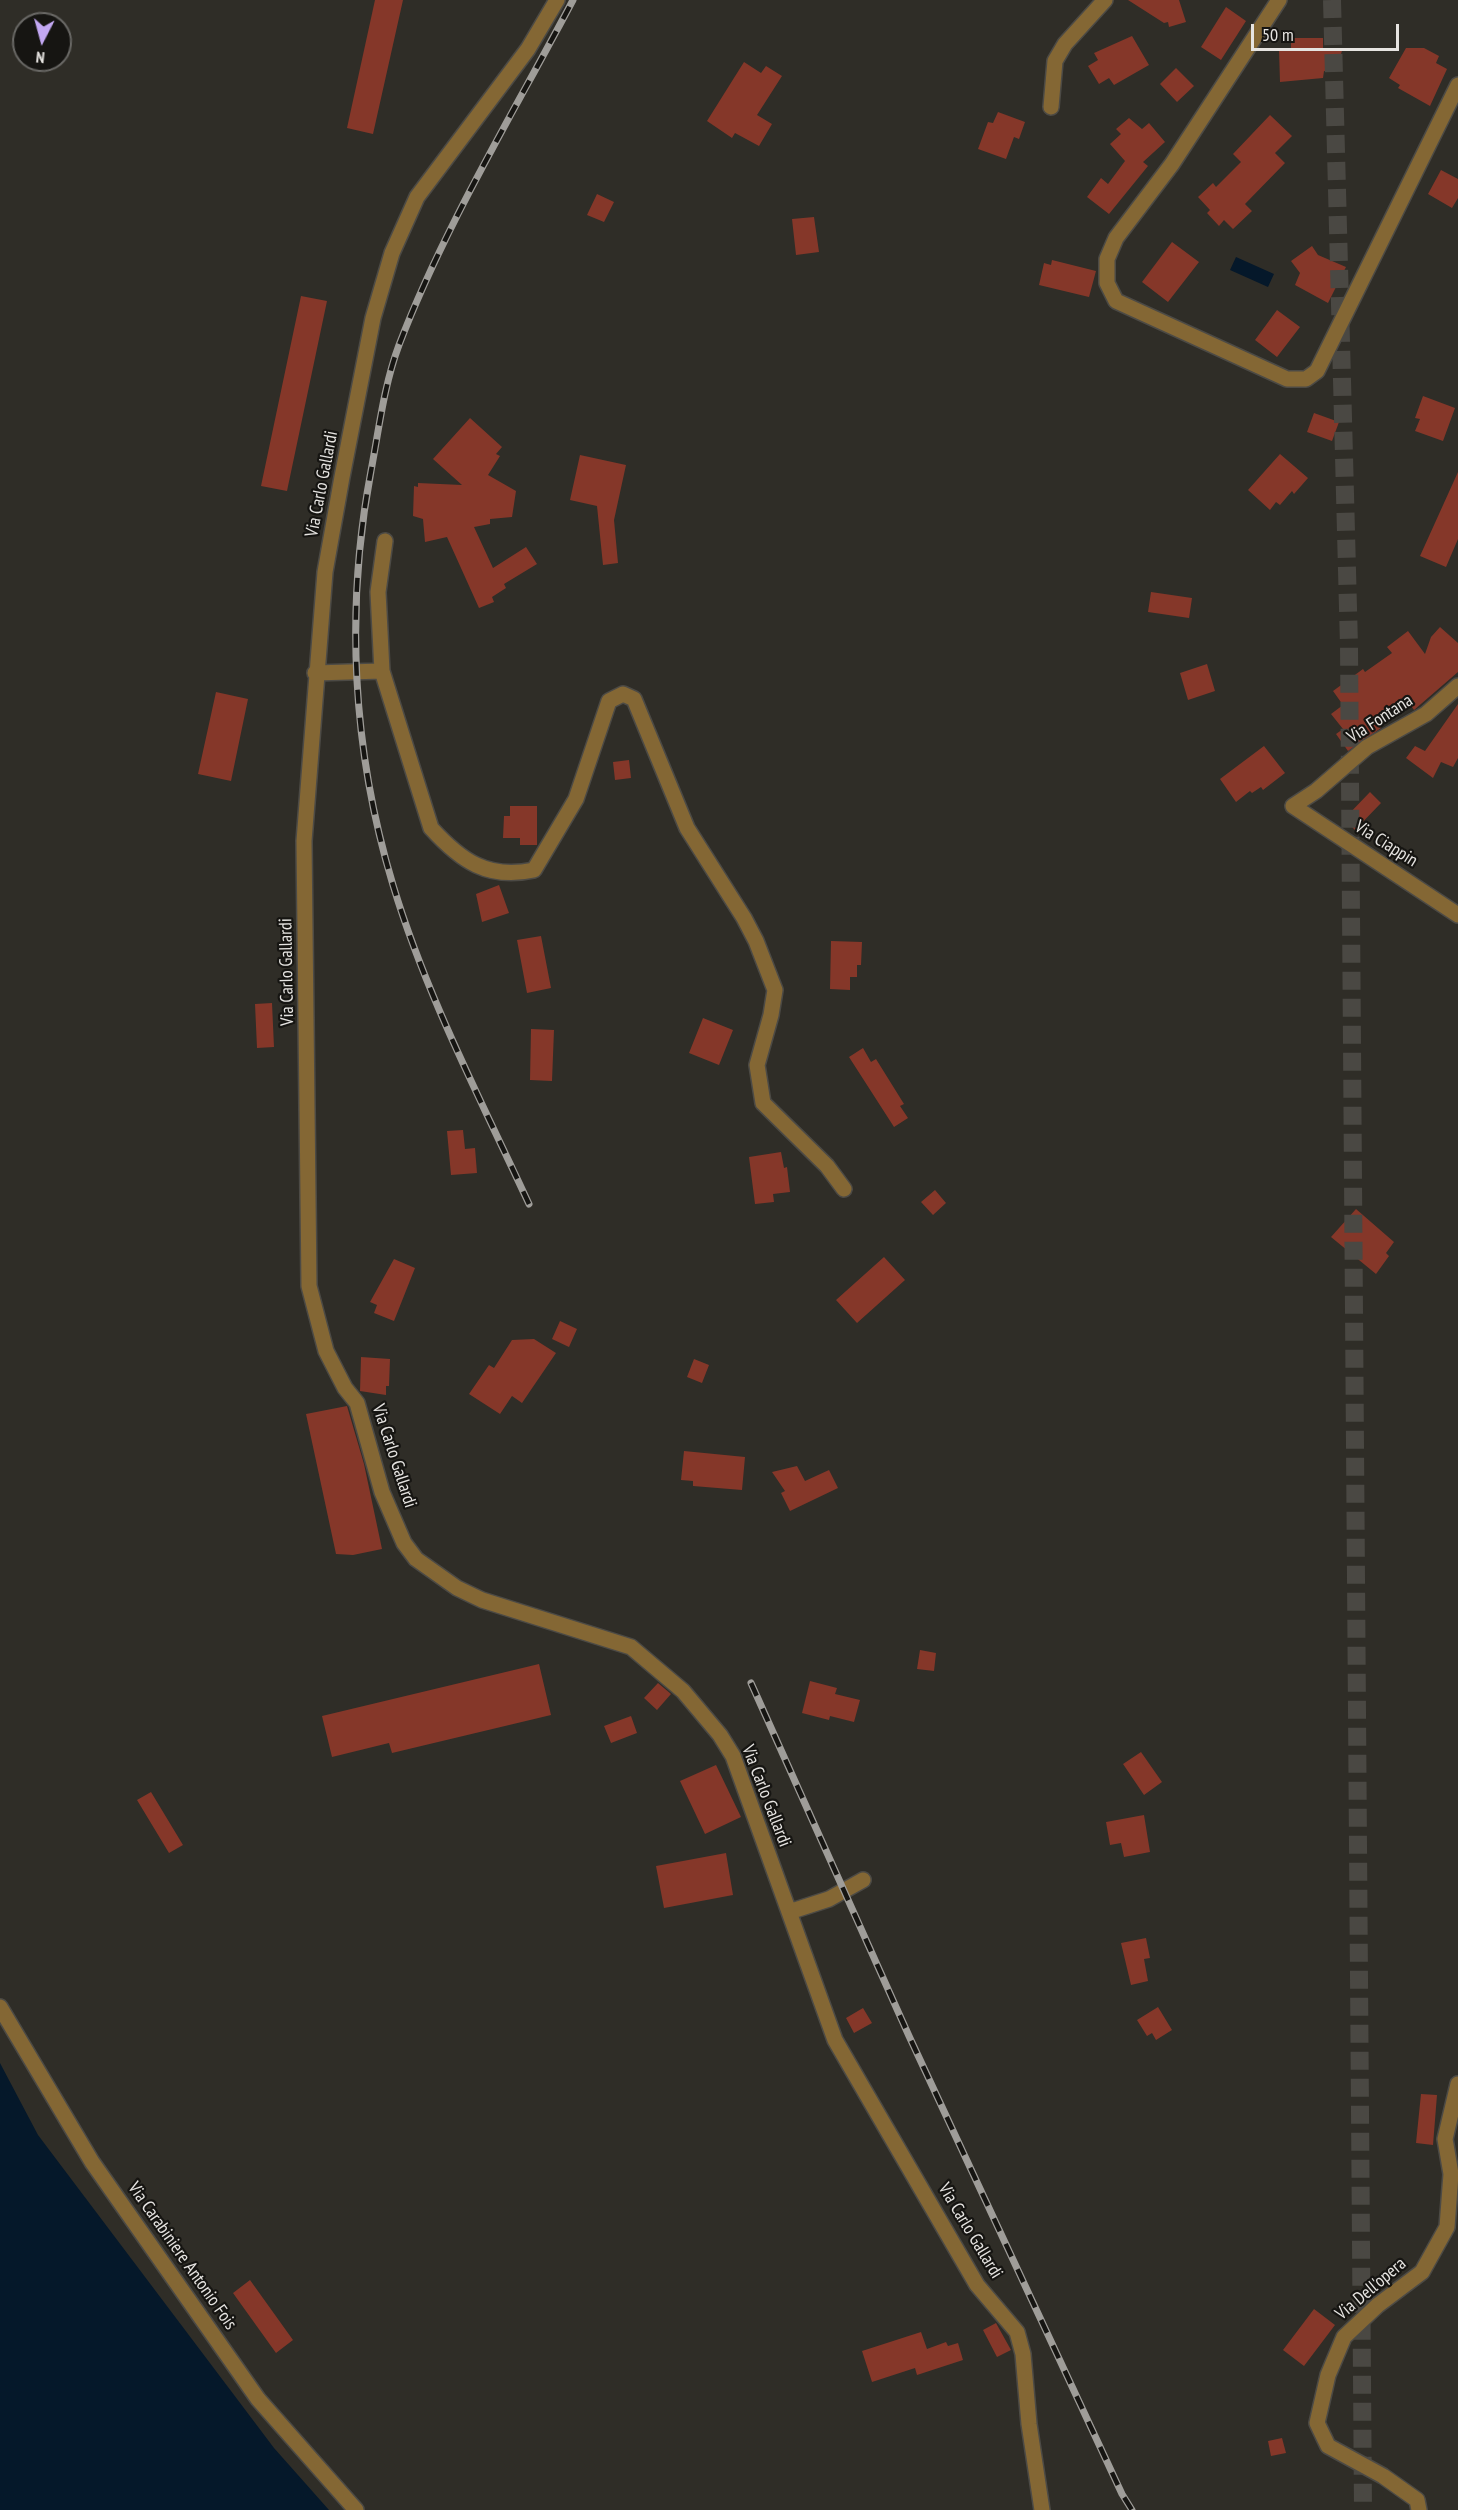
<!DOCTYPE html>
<html>
<head>
<meta charset="utf-8">
<style>
  body { margin:0 }
  #map { position:relative; width:1458px; height:2510px; overflow:hidden; background:#2f2d27; font-family:"PT Sans Narrow",sans-serif }
  canvas { display:block }
  .north { position:absolute; left:12px; top:12px; width:60px; height:60px; box-sizing:border-box; background:#161512; border:2px solid #696865; border-radius:50%; rotate:186deg; font-size:16px; font-weight:700; line-height:24px; text-align:center; color:#e6e4e1 }
  .north::after { content:''; display:block; margin:auto; width:21px; height:27px; background:#c2a7f2; clip-path:polygon(50% 0,100% 100%,50% 72%,0 100%) }
  .scale { position:absolute; left:1251px; top:24px; width:148px; height:27px; box-sizing:border-box; border:3px solid #e6e4e1; border-top:0; padding-left:8px; font-size:18px; line-height:21px; white-space:nowrap; color:#e6e4e1; -webkit-text-stroke:4px #161512; paint-order:stroke }
</style>
</head>
<body>
<div id="map">
<canvas width="1458" height="2510"></canvas>
<div class="north">N</div>
<div class="scale">50 m</div>
</div>
<script>
const g = document.querySelector('canvas').getContext('2d');
g.lineJoin = 'round';
function paint(path, color) { g.fillStyle = color; g.fill(path, 'evenodd'); }
function strokePath(path, color, width, dash) { g.strokeStyle = color; g.lineWidth = width; g.lineCap = dash ? 'butt' : 'round'; g.setLineDash(dash || []); g.stroke(path); }
function write(font, color, halo, rows, align = 'center') {
  g.font = font + ' "PT Sans Narrow",sans-serif'; g.lineWidth = 4.5; g.setLineDash([]); g.textBaseline = 'middle'; g.strokeStyle = halo; g.fillStyle = color; for (const [text, x, y, turn = 0] of rows) {
    g.save(); g.translate(x, y); g.rotate((+turn || 0) * Math.PI / 180); g.textAlign = isNaN(turn) ? turn : align; if (halo) g.strokeText(text, 0, 0); g.fillText(text, 0, 0); g.restore();
  }
}
paint(new Path2D(`
  M1236 257 1274 274 1268 287 1230 270Z
  M0 2063 38 2135 274 2448 329 2510H0Z`), '#05182a');
paint(new Path2D(`
  M375 0H403L373 134 347 128Z
  M1128 0H1179L1186 22 1169 27 1168 22 1164 23Z
  M1226 7 1246 21 1221 60 1201 47Z
  M1132 36 1149 65 1114 85 1109 78 1099 84 1088 66 1098 60 1094 53Z
  M1291 38H1323V48H1343L1335 71H1324L1323 78 1280 82 1279 49H1291Z
  M1406 48H1424L1439 56 1436 63 1447 69 1430 106 1398 88 1400 85 1389 78Z
  M744 62 761 73 766 66 782 76 757 115 772 124 759 146 735 133 732 138 707 121Z
  M1176 68 1194 86 1177 102 1160 84Z
  M998 112 1025 122 1019 139 1014 137 1006 159 978 149 988 122 993 123Z
  M1270 115 1292 136 1275 153 1285 163 1245 204 1252 211 1233 229 1224 220 1219 226 1207 213 1210 210 1198 197 1213 183 1216 187 1241 162 1233 154Z
  M1129 118 1142 129 1149 123 1165 142 1143 162 1148 166 1109 214 1087 197 1101 178 1108 184 1125 161 1110 144 1121 134 1116 129Z
  M1441 170 1458 179V198L1452 208 1428 194Z
  M597 194 614 202 604 222 587 215Z
  M814 217 819 252 796 255 792 219Z
  M1172 242 1199 262 1168 302 1142 282Z
  M1312 246 1318 255 1346 267 1328 303 1295 285 1300 273 1291 261Z
  M1052 260 1096 271 1089 297 1039 285 1044 263 1051 265Z
  M301 296 327 301 287 491 261 486Z
  M1277 310 1300 327 1277 357 1255 340Z
  M1423 396 1455 408 1443 441 1415 431 1420 419 1415 418Z
  M1314 413 1339 422 1332 441 1307 432Z
  M470 418 502 447 496 454 500 456 488 475 516 491 512 517 490 519V524L474 527 493 568 526 547 537 564 504 584 506 588 492 597 494 602 479 608 447 537 425 542 423 519 413 516 414 486 418 487V483L462 485 433 459Z
  M1280 454 1308 478 1294 494 1292 491 1280 505 1276 502 1270 510 1248 490Z
  M580 455 626 465 614 520 618 563 603 565 597 506 570 500Z
  M1458 472V539L1446 567 1420 556Z
  M1151 592 1192 598 1189 618 1148 612Z
  M1440 627 1458 643V672L1414 710 1407 700 1377 722 1381 728 1348 751 1336 734 1343 729 1331 714 1343 705 1333 691 1363 669 1365 672 1392 653 1387 647 1408 631 1425 654 1431 637Z
  M1207 664 1215 691 1188 700 1180 673Z
  M216 692 248 699 231 781 198 774Z
  M1458 704V758L1453 767 1441 762 1433 778 1406 758 1415 746 1425 751Z
  M1264 746 1285 773 1263 790 1261 787 1252 793 1250 791 1236 802 1220 779Z
  M629 760 631 778 615 780 613 762Z
  M1370 792 1381 803 1355 830 1344 819Z
  M510 806H537V845H520V838H503L504 816H510Z
  M499 885 509 913 482 922 476 894Z
  M541 936 551 988 527 993 517 940Z
  M831 941 862 942 861 965H857V977H850V990L830 989Z
  M272 1003 274 1047 257 1048 255 1004Z
  M703 1018 733 1030 719 1065 689 1053Z
  M531 1029 554 1030 552 1081 530 1080Z
  M863 1048 871 1062 876 1059 904 1104 900 1106 908 1118 894 1127 849 1057Z
  M463 1130 465 1149 475 1148 477 1173 451 1175 447 1131Z
  M781 1152 784 1168 787 1167 790 1192 773 1194 774 1202 755 1204 749 1157Z
  M935 1190 946 1203 933 1215 921 1202Z
  M1356 1209 1394 1242 1386 1253 1389 1256 1376 1274 1331 1237Z
  M884 1257 905 1280 857 1323 836 1300Z
  M394 1259 415 1268 394 1321 374 1313 377 1305 370 1302Z
  M560 1321 577 1329 569 1347 552 1339Z
  M534 1339 556 1353 522 1403 512 1396 500 1414 469 1394 489 1365 494 1368 512 1340Z
  M361 1357 390 1359 389 1386H386V1395L360 1391Z
  M694 1359 709 1365 702 1383 687 1377Z
  M347 1406 364 1464 382 1549 353 1555 336 1554 306 1414Z
  M684 1451 745 1457 742 1490 693 1486V1481L681 1480Z
  M797 1466 805 1481 829 1470 838 1488 790 1511 781 1493 785 1491 772 1472Z
  M920 1650 936 1653 934 1671 917 1669Z
  M539 1664 551 1715 392 1753 389 1743 332 1757 322 1716Z
  M810 1681 837 1688 835 1694 860 1700 854 1722 830 1716 829 1720 802 1713Z
  M658 1683 671 1694 657 1710 644 1698Z
  M631 1716 637 1733 611 1743 604 1726Z
  M1141 1752 1162 1782 1144 1795 1123 1764Z
  M716 1765 741 1817 705 1834 680 1781Z
  M151 1792 183 1845 169 1853 137 1800Z
  M1144 1815 1150 1852 1124 1857 1121 1843 1110 1845 1106 1822Z
  M726 1853 733 1895 664 1908 656 1866Z
  M1146 1938 1150 1958 1144 1959 1148 1981 1131 1985 1121 1943Z
  M1158 2007 1172 2030 1156 2040 1152 2033 1147 2036 1137 2020Z
  M863 2008 872 2023 854 2033 846 2018Z
  M1421 2094 1437 2095 1433 2145 1416 2143Z
  M250 2280 293 2340 276 2353 233 2293Z
  M1314 2309 1335 2325 1304 2366 1283 2350Z
  M996 2323 1011 2350 997 2357 983 2330Z
  M921 2332 927 2349 946 2342 948 2346 958 2343 963 2360 917 2375 915 2368 872 2382 862 2351Z
  M1282 2438 1286 2453 1271 2456 1268 2441Z`), '#853729');
strokePath(new Path2D(`
  M1332 0 1349 646 1363 2510`), '#4a4843', 18, [18, 9]);
const minor = new Path2D(`
  M557 0 528 49 417 197 392 253 373 318 342 477 325 572 304 841 309 1286 326 1351 345 1388 357 1403 382 1492 404 1543 416 1559 457 1588 482 1600 631 1647 683 1691 720 1735 733 1756 835 2040 977 2285 1017 2332 1023 2354 1029 2424 1042 2510
  M1279 0 1172 164 1116 238 1107 259V283L1116 301 1287 379H1306L1317 371 1458 85
  M1051 107 1055 61 1065 44 1105 0
  M385 541 378 592 382 671 431 828C461 861 488 880 534 870L576 799 609 701 623 694 634 699 687 828 744 918 756 941 775 990 771 1015 757 1065 763 1103 827 1166 844 1189
  M315 673 382 671
  M1458 686 1426 714 1367 747 1316 791 1293 806 1458 915
  M789 1912 829 1899 863 1880
  M0 2007 92 2162 258 2399 356 2510
  M1419 2510 1417 2500 1383 2476 1328 2446 1317 2423 1328 2375 1344 2337 1378 2305 1422 2272 1447 2227 1451 2174 1445 2139 1458 2084`);
strokePath(minor, '#4c4a45', 18);
strokePath(minor, '#846734', 15);
const rail = new Path2D(`
  M529 1204C481 1100 426 995 393 885 352 750 345 608 371 471 379 429 384 385 399 345 444 227 514 112 573 0
  M751 1683 909 2036 1122 2494 1132 2510`);
strokePath(rail, '#9f9d99', 7);
strokePath(rail, '#161512', 4.5, [14]);
write('18px', '#e6e4e1', '#161512', [
  ["Via Carlo Gallardi",322,484,-79],
  ["Via Fontana",1380,719,-33],
  ["Via Ciappin",1386,844,32],
  ["Via Carlo Gallardi",287,972,-91],
  ["Via Carlo Gallardi",394,1456,72],
  ["Via Carlo Gallardi",766,1796,69],
  ["Via Carlo Gallardi",970,2231,59],
  ["Via Carabiniere Antonio Fois",182,2256,55],
  ["Via Dell'opera",1371,2289,-40]
]);
</script>
</body>
</html>
